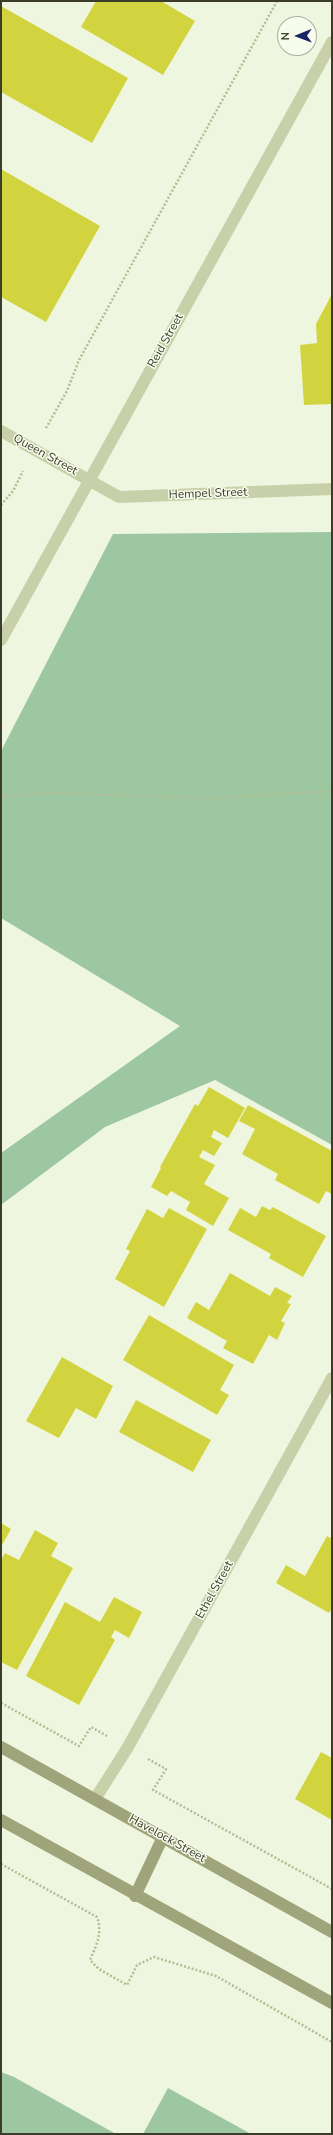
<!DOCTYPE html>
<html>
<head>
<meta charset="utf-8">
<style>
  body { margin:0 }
  #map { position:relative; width:333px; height:2135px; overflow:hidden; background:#eff6df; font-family:"Nunito Sans",sans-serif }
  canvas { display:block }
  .frame { position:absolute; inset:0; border:2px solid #3b3c29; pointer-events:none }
  .north { position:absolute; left:277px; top:16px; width:40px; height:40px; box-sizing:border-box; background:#f7fced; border:1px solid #acaf9f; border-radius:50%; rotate:269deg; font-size:11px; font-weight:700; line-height:16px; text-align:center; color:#3b3c29 }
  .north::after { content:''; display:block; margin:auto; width:14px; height:18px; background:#192564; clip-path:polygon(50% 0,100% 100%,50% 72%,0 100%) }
</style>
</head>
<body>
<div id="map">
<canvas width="333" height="2135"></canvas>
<div class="frame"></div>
<div class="north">N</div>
</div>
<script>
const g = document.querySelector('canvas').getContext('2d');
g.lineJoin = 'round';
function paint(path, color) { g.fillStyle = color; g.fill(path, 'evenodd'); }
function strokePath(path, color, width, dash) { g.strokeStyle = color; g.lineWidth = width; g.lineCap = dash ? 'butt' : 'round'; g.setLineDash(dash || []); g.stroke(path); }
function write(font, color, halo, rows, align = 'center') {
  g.font = font + ' "Nunito Sans",sans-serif'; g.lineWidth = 3; g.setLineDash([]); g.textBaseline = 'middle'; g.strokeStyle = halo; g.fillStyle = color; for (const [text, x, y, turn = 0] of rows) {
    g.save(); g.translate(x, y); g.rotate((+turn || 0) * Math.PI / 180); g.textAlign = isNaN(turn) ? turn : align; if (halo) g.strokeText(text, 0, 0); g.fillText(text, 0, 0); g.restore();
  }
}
paint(new Path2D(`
  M332 532V1145L215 1080 105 1127 1 1205V1153L180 1026 1 918V751L113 534Z
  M1 2072 14 2077 116 2134H1Z
  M168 2088 251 2134H143Z`), '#9dc7a1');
paint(new Path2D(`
  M96 1H161L195 21 163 75 81 27Z
  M1 6 128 78 92 143 1 92Z
  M1 169 100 226 46 322 1 297Z
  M332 294V404L304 405 300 345 317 343 316 324Z
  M209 1087 245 1108 228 1138 214 1130 211 1137 222 1143 214 1156 203 1150 199 1157 215 1165 204 1184 229 1198 213 1226 186 1210 190 1202 171 1191 167 1196 151 1187 161 1168 160 1167 195 1104 198 1106Z
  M248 1105 332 1151V1194L326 1191 319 1204 275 1180 278 1174 242 1154 255 1129 239 1121Z
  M262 1206 270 1210 273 1207 326 1236 303 1277 269 1258 271 1254 228 1230 240 1208 256 1217Z
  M169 1208 207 1229 164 1307 115 1279 130 1251 126 1249 147 1209 163 1218Z
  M230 1273 270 1296 275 1287 292 1296 287 1303 291 1304 281 1321 285 1323 277 1340 269 1335 253 1364 223 1348 227 1341 187 1318 196 1302 209 1310Z
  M149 1315 234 1365 220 1390 229 1395 217 1415 123 1360Z
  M62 1357 113 1386 96 1419 76 1408 59 1438 26 1421Z
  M136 1400 211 1440 193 1472 119 1432Z
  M1 1523 11 1529 1 1547Z
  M35 1530 58 1543 51 1556 73 1568 17 1670 1 1662V1560L5 1553 19 1560Z
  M327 1536 332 1539V1608L329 1613 276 1583 286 1565 305 1576Z
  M114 1597 142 1612 129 1638 115 1630 111 1637 115 1640 79 1705 26 1676 65 1602 100 1622Z
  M321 1752 332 1758V1820L295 1799Z`), '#d2d43f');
strokePath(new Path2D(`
  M46 428 67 391 79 360 277 1
  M1 505 13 491 23 471
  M1 797 46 793 212 798 332 791
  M1 1703 79 1746 91 1727 107 1736
  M148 1759 166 1769 153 1790 332 1889
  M1 1864 97 1917C103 1933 96 1946 90 1960L99 1969 127 1985 137 1965 154 1957 216 1976 332 2042`), '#b4bc93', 2.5, [2, 2]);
strokePath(new Path2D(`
  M1 431 119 497 332 489
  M1 640 332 42
  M95 1799 128 1747 332 1378`), '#c7d0a9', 12);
strokePath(new Path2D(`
  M1 1747 332 1932
  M1 1820 332 2003
  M135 1896 163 1837`), '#9fa47a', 12);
write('12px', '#3b3c29', '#f7fced', [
  ["Reid Street",166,341,-61],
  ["Queen Street",45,455,29],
  ["Hempel Street",208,494,-2],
  ["Ethel Street",215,1590,-61],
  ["Havelock Street",167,1839,29]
]);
</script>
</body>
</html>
